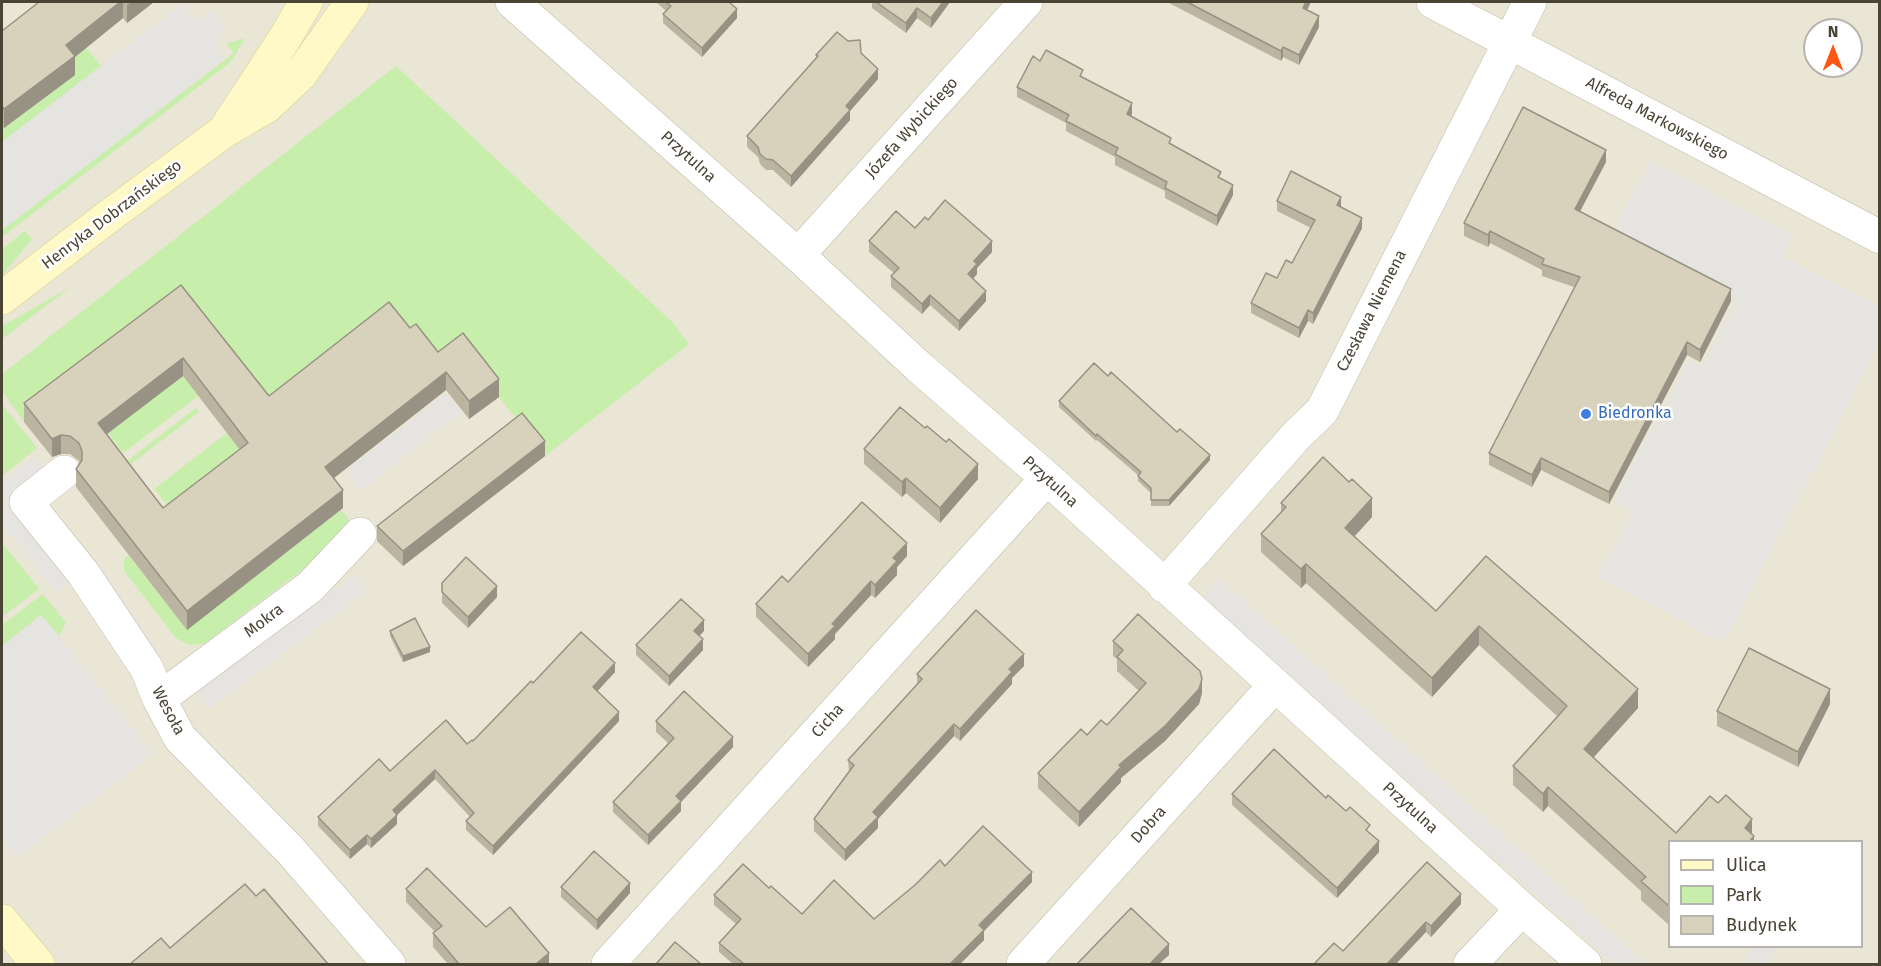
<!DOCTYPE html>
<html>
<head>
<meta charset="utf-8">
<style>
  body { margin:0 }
  #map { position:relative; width:1881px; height:966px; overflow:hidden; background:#f5f3e7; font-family:"Fira Sans",sans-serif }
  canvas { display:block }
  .frame { position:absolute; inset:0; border:3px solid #4a4435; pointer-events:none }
  .legend { position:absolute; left:1668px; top:840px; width:195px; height:108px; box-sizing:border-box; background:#fff; border:2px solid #b7b4ae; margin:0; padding:8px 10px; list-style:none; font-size:18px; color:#4a4435 }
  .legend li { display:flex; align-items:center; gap:12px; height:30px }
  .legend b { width:30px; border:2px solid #b7b4ae }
  .north { position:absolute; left:1803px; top:18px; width:60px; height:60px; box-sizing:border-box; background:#fff; border:2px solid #b7b4ae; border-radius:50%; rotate:0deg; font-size:16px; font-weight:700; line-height:24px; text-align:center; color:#4a4435 }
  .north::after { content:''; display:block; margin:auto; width:21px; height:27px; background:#ff5615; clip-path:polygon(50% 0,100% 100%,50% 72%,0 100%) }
</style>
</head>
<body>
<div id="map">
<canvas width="1881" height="966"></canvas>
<div class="frame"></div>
<ul class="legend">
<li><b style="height:8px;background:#fff9c8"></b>Ulica</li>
<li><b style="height:16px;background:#c8eeac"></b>Park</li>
<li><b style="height:16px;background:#d8d1bb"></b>Budynek</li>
</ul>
<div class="north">N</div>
</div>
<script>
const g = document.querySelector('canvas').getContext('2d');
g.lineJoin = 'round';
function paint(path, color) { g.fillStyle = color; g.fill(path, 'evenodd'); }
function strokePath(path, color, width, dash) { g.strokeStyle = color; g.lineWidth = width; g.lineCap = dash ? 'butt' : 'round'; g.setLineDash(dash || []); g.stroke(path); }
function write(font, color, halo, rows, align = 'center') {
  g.font = font + ' "Fira Sans",sans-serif'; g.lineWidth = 5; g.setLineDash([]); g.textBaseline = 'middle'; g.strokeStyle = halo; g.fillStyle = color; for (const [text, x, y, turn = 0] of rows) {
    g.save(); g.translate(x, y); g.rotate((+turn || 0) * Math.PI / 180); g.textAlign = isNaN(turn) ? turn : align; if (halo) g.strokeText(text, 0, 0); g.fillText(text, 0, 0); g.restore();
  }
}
paint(new Path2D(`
  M2 2H1879V964H2ZM1815 30H1851V66H1815ZM1670 842H1862V946H1670Z`), '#eae6d5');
paint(new Path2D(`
  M245 38 233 59 223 68 2 237V230L234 53 226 44Z
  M86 48 101 66 2 142V125L4 128 74 75 66 64Z
  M396 66 672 322 689 344 545 456 527 434 531 430 519 415 515 417 472 363 269 414 181 303 24 422 2 391V374Z
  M25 231 32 239 2 276V249Z
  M72 286 2 339V326Z
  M183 376 198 396 123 453 108 433Z
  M2 404 37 448 2 476Z
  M196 408 199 412 131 464 128 460Z
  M227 433 248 461 176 516 154 489Z
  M341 510 356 529 204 644 189 645 176 638 124 571V561L128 555 187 629Z
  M5 546 39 589 2 617V547Z
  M43 594 66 623 59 636 41 615 2 646V625Z`), '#c8eeac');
paint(new Path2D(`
  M183 3 193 16 197 18 202 17 211 10 226 29 218 36 215 43 226 58 2 230V142Z
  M1651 161 1792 235 1782 255 1879 306V344L1723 643 1598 577 1632 512 1614 502 1689 360 1703 367 1737 301 1612 235Z
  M446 393 461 412 361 491 346 471Z
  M35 456 50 475 14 504 73 578 56 592 2 524V483Z
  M355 575 367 592 208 709 196 692Z
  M1220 579 1646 964H1614L1203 598Z
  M41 615 153 754 17 858 2 838V646Z
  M1753 947V946L1778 947 1769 964H1744Z`), '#e6e4e0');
const street = new Path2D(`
  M512 2 798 255 919 367 1047 478 1522 909 1585 964
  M1433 2 1880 237
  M798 255 1026 2
  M64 472 26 502 83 573 147 669 159 699 180 738 290 850 389 964
  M1164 586 1296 436 1322 411 1530 2
  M159 699 310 587 360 534
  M608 964 1047 478
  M1023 964 1275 685
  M1470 964 1522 909`);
const secondary = new Path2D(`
  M228 125 285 38 306 2
  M2 298 105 219 223 132 267 106 300 75 352 2
  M2 921 38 964`);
strokePath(street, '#c2bda9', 34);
strokePath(secondary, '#dad092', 34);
strokePath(street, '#fff', 33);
strokePath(secondary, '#fff9c8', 33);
paint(new Path2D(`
  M39 2H154L127 23 123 18 75 57V75L4 128 2 125V31Z
  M656 2H729L737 18 702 57 663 23V14L666 11Z
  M872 2H950L931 28 917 18 906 33 872 8Z
  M1167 2H1311L1307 10 1319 27 1299 65 1283 57 1281 61Z
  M861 53 878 79 850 111V120L791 187 773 170H766L760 164 758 157 747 147V136L816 58V55Z
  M1040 61 1083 78 1132 114 1131 116 1221 179 1233 195 1217 226 1165 198V191L1115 165V157L1066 131V123L1017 97V87Z
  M1606 162 1580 211 1731 301 1700 362 1687 355 1609 504 1541 470 1532 487 1489 465V453L1574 287 1542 276V270L1490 243 1488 247 1464 236V223Z
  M1277 201 1341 207 1362 228 1313 324 1308 321 1299 338 1251 313V303L1292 263 1311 228 1277 211Z
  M928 220 992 252 977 268V274L973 279 986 301 959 331 930 305 922 314 907 301 891 287V276L894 273 869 252V241L915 228Z
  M181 285 269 396 410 328 438 352 499 397 469 419 446 390 334 478 343 508 187 630 76 487V469L80 463 79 461 70 454H61L52 457 24 422V403ZM183 376 240 450 163 508 106 434Z
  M1108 376 1177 432 1210 460 1169 506H1151V493L1138 481V475L1097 440 1096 441 1059 407V401Z
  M864 449 978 479 940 523 906 493 902 497 864 464Z
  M545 456 403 566 377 541V526Z
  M1281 503 1372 517 1354 536 1436 611 1486 556 1638 708 1593 758 1676 833 1752 834 1754 842H1670V926L1641 900V891L1548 806 1543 812 1513 785V766L1557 716 1479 645 1432 697 1306 583 1301 588 1261 552V534L1281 512Z
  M907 556 897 567V575L875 598 871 595 835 634V639L808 667 756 617V604L788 582Z
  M442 583 497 597 468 628 442 603Z
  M390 631 430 652 403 662 390 636Z
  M704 631 699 636 703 650 669 686 636 655V645Z
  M1113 641 1202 693 1199 704 1165 741 1121 778V782L1079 827 1038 788V773L1087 735 1107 725 1139 691 1117 671V659L1113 656Z
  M1024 666 1012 678V684L960 741 954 736 878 819V828L845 861 814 831V819L849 772 848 760 917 685V674Z
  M615 672 597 691 619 721 493 855 466 830V821L470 817 435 779 397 815V824L371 848 367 844 350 859 318 826V817L390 771 467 744 473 741 533 683Z
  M1830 704 1798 767 1717 726V711Z
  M656 721 733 747 681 802V811L648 845 613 812V802L668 743 656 732Z
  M1232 794 1326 798 1379 852 1337 898 1232 805Z
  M945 866 1032 882 984 931V940L960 964H733L719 952V943L736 924 714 905V895L769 888 802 914 874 919Z
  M561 887 630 893 597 930 561 897Z
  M406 889 486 927 549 964H448L433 947V933L435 932 406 902Z
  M1461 904 1431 937 1426 932 1343 951Z`), '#bab4a1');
paint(new Path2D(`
  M120 2H123V18L75 57V75L4 128V109L66 45Z
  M131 2H154L127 23V5Z
  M943 2H950L931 28V18Z
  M1306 2H1311L1303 18V8Z
  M917 8V18L906 33V23Z
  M737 9V18L702 57V48Z
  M1319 16V27L1299 65V55Z
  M1283 47V57L1281 61V51Z
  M878 69V79L850 111V120L791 187V176L846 106Z
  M1132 103V114L1127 124V114Z
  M1606 150V162L1575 221V209Z
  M1233 185V195L1217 226V216Z
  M1341 197V207L1337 205Z
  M1362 218V228L1313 324V313Z
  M1490 231V243L1488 247V235Z
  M992 241V252L977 268V274L968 285V274L974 261Z
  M1731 289V301L1700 362V350Z
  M986 291V301L959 331V321Z
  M930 295V305L922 314V304Z
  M1308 310V321L1299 338V328Z
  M1687 342V355L1609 504V492Z
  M183 358V376L98 441V423Z
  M446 372V390L325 485V467Z
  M499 379V397L469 419V401Z
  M61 435V454L52 457V439Z
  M545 441V456L403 566V551Z
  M1210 455V460L1169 506V500Z
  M1541 458V470L1532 487V475Z
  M978 464V479L940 523V508Z
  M906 478V493L902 497V482Z
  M343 490V508L187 630V611Z
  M1372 498V517L1345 547V528Z
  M907 543V556L897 567V575L875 598V585L893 558Z
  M1306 564V583L1301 588V569Z
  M871 581V595L835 634V639L808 667V654L832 624Z
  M497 586V597L468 628V617Z
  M704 620V631L694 641V631Z
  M1479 626V645L1432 697V678Z
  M703 639V650L669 686V676Z
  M430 647V652L403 662V656Z
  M1024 654V666L1012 678V684L960 741V729L1009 669Z
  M615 663V672L593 696V687Z
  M1202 679V693L1199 704 1165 741 1121 778V782L1079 827V812L1119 765Z
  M1638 689V708L1584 768V749Z
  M1830 689V704L1798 767V752Z
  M619 712V721L493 855V846Z
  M954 724V736L878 819V828L845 861V850L873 812Z
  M733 737V747L681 802V811L648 845V835L676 796Z
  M435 770V779L397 815V824L371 848V839L393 810Z
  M1548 787V806L1543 812V794Z
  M1752 819V838L1754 836V842H1745V828Z
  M367 835V844L350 859V850Z
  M1379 841V852L1337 898V888Z
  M1032 872V882L984 931V940L960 964H950L979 925Z
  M630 883V893L597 930V920Z
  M1461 894V904L1431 937V926Z
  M1426 922V932L1396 964H1387Z
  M1169 944V955L1159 964H1150Z
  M549 953V964H536Z`), '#979283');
const building = new Path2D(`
  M39 2H120L66 45 75 56 4 109 2 106V31Z
  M666 2H729L737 9 702 48 663 14 671 6Z
  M876 2H943L931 18 917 8 906 23Z
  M1187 2H1306L1303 8 1319 16 1299 55 1283 47 1281 51Z
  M837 32 848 41 860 40 861 53 878 69 846 106 850 110 791 176 773 160 766 159 760 154 758 147 747 136 818 56 816 55Z
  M1046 50 1083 70 1080 76 1132 103 1127 114 1171 138 1169 143 1221 172 1218 177 1233 185 1217 216 1165 188 1167 182 1115 154 1118 148 1066 121 1069 115 1017 87 1033 56 1040 61Z
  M1523 107 1606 150 1575 209 1731 289 1700 350 1687 342 1609 492 1541 458 1532 475 1489 453 1580 277 1542 264 1544 259 1490 231 1488 235 1464 223Z
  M1291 171 1341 197 1337 205 1362 218 1313 313 1308 310 1299 328 1251 303 1266 273 1277 278 1286 260 1292 263 1315 220 1277 201Z
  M945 200 992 241 974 261 977 264 968 274 986 291 959 321 930 295 922 304 907 290 891 276 899 268 869 241 896 211 915 228 925 217 928 220Z
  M181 285 269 396 389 302 410 328 416 324 438 352 463 333 499 379 469 401 446 372 325 467 343 490 187 611 76 469 82 460V451L79 443 70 436 61 435 52 439 24 403ZM183 358 248 443 163 508 98 423Z
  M1094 363 1108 376 1111 372 1177 432 1180 429 1210 455 1169 500H1151V488L1138 476 1141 472 1097 434 1096 436 1059 401Z
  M900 407 925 428 927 426 946 442 949 439 978 464 940 508 906 478 902 482 864 449Z
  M522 413 545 441 403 551 377 526Z
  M1323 457 1349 482 1352 479 1372 498 1345 528 1436 611 1486 556 1638 689 1584 749 1676 833 1710 796 1718 803 1726 795 1752 819 1745 828 1754 836 1749 842H1670V907L1641 881 1646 877 1548 787 1543 794 1513 766 1567 706 1479 626 1432 678 1306 564 1301 569 1261 534 1286 507 1281 503Z
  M862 502 907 543 893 558 897 561 875 585 871 581 832 624 835 626 808 654 756 604 782 576 788 582Z
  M466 557 497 586 468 617 442 592V583Z
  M681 599 704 620 694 631 703 639 669 676 636 645Z
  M976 610 1024 654 1009 669 1012 672 960 729 954 724 873 812 878 817 845 850 814 819 854 765 848 760 922 679 917 674Z
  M1138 614 1200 671 1202 679 1199 689 1165 726 1119 765 1121 767 1079 812 1038 773 1081 729 1087 735 1101 720 1107 725 1146 683 1117 657 1123 650 1113 641Z
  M415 618 430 647 403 656 390 631Z
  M581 632 615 663 593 687 619 712 493 846 466 821 474 813 435 770 393 810 397 815 371 839 367 835 350 850 318 817 379 759 390 771 446 720 467 744 472 740 473 741 531 681 533 683Z
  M1749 648 1830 689 1798 752 1717 711Z
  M684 691 733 737 676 796 681 801 648 835 613 802 674 738 656 721Z
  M1274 749 1326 798 1328 795 1346 811 1350 807 1370 825 1366 830 1379 841 1337 888 1232 794Z
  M983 826 1032 872 979 925 984 930 950 964H744L719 943 741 919 714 895 743 864 769 888 771 886 802 914 834 880 874 919 915 885 940 860 945 866Z
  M594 851 630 883 597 920 561 887Z
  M1427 862 1461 894 1431 926 1426 922 1387 964H1314L1334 943 1343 951Z
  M427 868 486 927 510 907 549 953 536 964H459L433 933 442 926 406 889Z
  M245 884 256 896 264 889 328 964H130L161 938 170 948Z
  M1131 908 1169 944 1150 964H1077Z
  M675 942 701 964H656Z`);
paint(building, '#d8d1bb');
strokePath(building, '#979283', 1.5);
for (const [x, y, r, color] of [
  [1586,414,6,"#3f7fe0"]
]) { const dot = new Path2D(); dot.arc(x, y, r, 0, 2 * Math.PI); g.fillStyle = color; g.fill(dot); strokePath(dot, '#fff', 2); }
write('16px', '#4a4435', '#fff', [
  ["Alfreda Markowskiego",1657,119,28],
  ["Józefa Wybickiego",912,128,-48],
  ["Przytulna",688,157,42],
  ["Henryka Dobrzańskiego",112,215,-37],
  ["Czesława Niemena",1372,311,-63],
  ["Przytulna",1050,482,42],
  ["Mokra",264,621,-37],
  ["Wesoła",168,711,62],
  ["Cicha",828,721,-48],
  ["Przytulna",1410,808,42],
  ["Dobra",1149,825,-48]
]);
write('16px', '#366cbe', '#fff', [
  ["Biedronka",1598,414]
], 'left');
</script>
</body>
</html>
